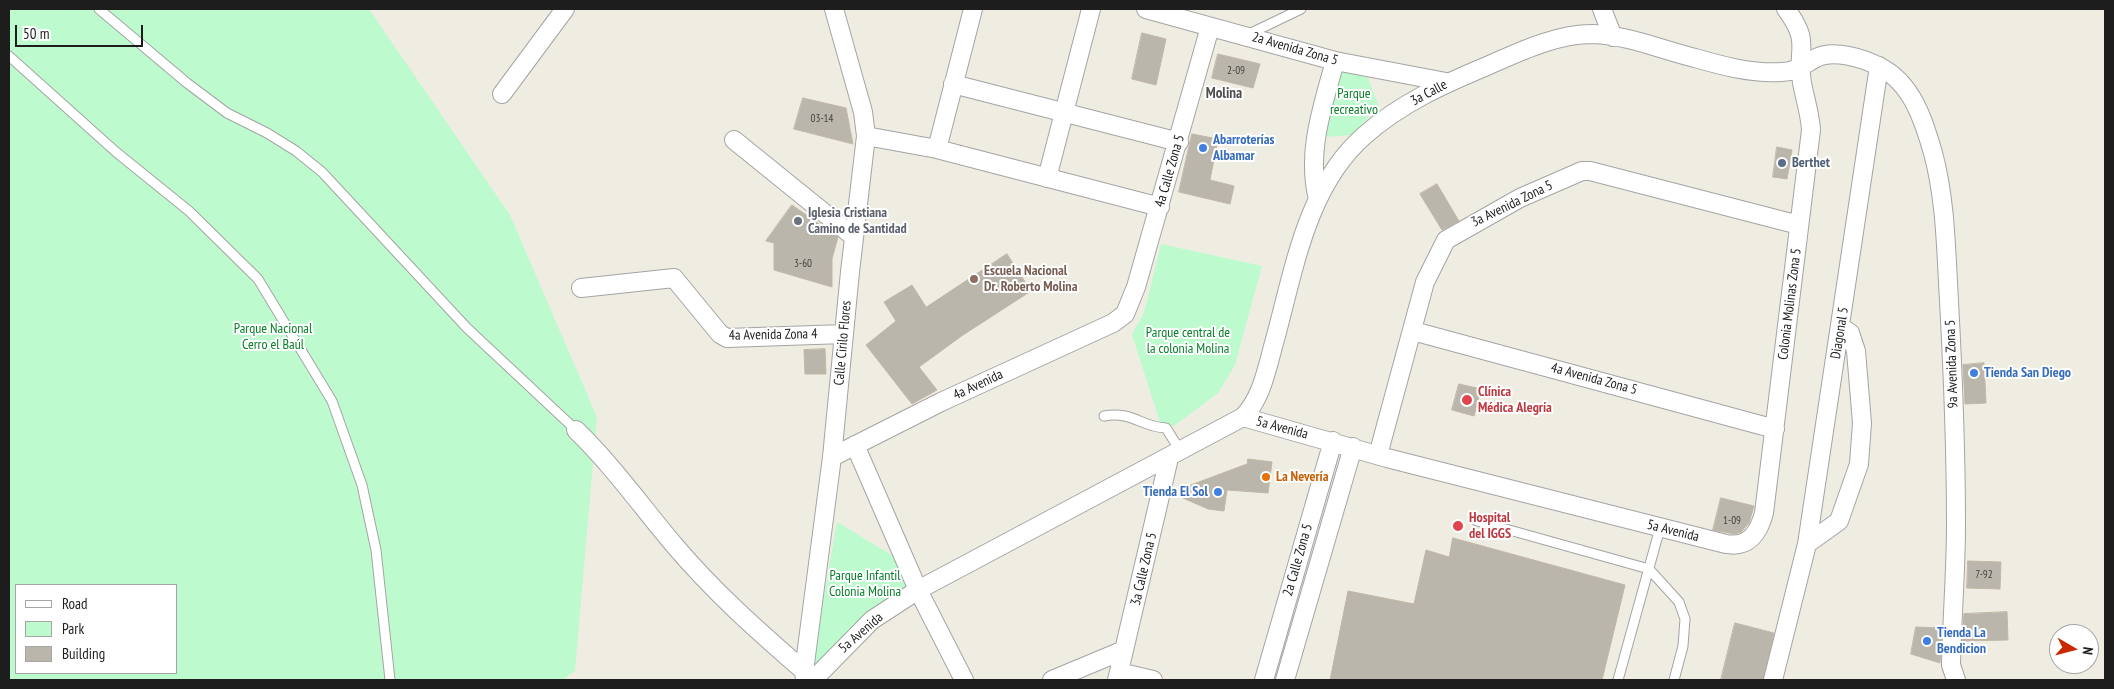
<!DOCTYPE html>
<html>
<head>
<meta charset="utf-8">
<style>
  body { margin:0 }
  #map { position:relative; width:2114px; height:689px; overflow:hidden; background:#efede2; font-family:"PT Sans Narrow",sans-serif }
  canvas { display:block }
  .frame { position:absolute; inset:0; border:10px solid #1d1d1d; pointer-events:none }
  .legend { position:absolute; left:15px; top:584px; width:162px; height:90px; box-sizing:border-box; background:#fff; border:1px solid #a5a5a5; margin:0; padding:6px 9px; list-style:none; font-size:15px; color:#1d1d1d }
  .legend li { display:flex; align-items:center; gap:10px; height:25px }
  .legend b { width:25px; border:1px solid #a5a5a5 }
  .north { position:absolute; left:2049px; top:624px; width:50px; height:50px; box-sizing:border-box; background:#fff; border:1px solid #a5a5a5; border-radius:50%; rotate:98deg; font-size:14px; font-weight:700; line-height:20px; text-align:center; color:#1d1d1d }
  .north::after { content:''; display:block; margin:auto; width:18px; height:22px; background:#ca2900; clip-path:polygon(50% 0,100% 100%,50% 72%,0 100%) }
  .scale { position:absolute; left:15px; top:25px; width:128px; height:22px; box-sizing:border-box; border:2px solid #1d1d1d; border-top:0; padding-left:6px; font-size:15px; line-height:18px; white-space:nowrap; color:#1d1d1d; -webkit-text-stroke:4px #fff; paint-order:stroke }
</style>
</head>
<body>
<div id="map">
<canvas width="2114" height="689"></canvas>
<div class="frame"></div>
<ul class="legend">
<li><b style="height:6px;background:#fff"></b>Road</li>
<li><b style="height:14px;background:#bdfbcf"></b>Park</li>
<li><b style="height:14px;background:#bbb6ac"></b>Building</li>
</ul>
<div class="north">N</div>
<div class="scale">50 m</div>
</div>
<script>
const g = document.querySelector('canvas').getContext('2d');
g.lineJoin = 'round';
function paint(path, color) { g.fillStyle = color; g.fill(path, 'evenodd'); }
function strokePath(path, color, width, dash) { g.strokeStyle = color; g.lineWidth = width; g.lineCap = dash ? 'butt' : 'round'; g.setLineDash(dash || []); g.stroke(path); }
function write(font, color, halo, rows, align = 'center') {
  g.font = font + ' "PT Sans Narrow",sans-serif'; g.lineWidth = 4; g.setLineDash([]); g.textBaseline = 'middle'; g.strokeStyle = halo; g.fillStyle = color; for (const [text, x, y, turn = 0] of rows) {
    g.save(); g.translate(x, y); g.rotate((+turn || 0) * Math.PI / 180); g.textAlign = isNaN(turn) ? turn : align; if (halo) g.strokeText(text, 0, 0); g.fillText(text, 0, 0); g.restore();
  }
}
paint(new Path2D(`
  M9 9H369L510 215 597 417 575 671 563 680H9ZM16 585H176V673H16Z
  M1342 68 1366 74 1379 106 1352 135 1323 137Z
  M1161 244 1262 266 1235 365 1218 393 1174 426 1160 422 1132 335C1136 325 1142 319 1145 309Z
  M837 522 900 560 914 593 809 680Z`), '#bdfbcf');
const building = new Path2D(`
  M1142 33 1166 39 1156 85 1132 79Z
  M1218 54 1260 64 1253 88 1212 78Z
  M803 98 846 108 853 144 794 129Z
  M1192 134 1218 139 1210 180 1234 186 1230 204 1179 192Z
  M1777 147 1792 150 1787 179 1773 177Z
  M1437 184 1459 221 1442 230 1420 194Z
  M792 205 838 237 832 259V287L774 270V243L766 241Z
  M1007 254 1031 291 963 335 919 367 937 390 912 404 866 345 896 321 884 302 912 285 926 307Z
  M825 349 826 374H805L804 350Z
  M1984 363 1986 403 1965 404 1963 365Z
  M1459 384 1481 389 1474 416 1452 410Z
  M1248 459 1272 462 1268 493 1227 490 1224 511 1208 509 1183 498 1188 486 1247 464Z
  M1721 498 1754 506 1749 523 1741 532 1734 534 1713 530Z
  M1453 538 1625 585 1602 680H1330L1348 591 1414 604 1426 550 1449 557Z
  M1968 561 2001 562 2000 589 1967 588Z
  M2007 612 2008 640 1962 641 1964 614Z
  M1735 623 1774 633 1763 680H1721Z
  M1916 627 1942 628 1940 663 1911 654Z`);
paint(building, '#bbb6ac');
strokePath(building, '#c1b7a4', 1);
const lane = new Path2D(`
  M99 9 187 83 227 113 267 133 296 151 322 172 467 328 576 430
  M1247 35 1301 9
  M9 56 116 152 189 211 258 279 332 401 362 485 376 550 390 680
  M1104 416C1134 411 1140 427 1166 428L1181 452
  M1477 521 1649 569 1679 602 1685 619 1683 646 1674 680
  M1618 680 1660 528`);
const street = new Path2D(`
  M1146 9 1335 61 1446 82
  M1602 9 1613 37
  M953 84 1179 142
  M502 94 565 9
  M866 136 937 149 1160 207
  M734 140 854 237
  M937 149 973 9
  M1047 178 1091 9
  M1318 199C1306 152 1323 106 1335 61
  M581 288 674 278 720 334 727 338 844 334
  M1413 331 1775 429
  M1243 417 1387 458 1726 544C1749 548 1759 532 1764 513L1811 130C1810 113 1805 99 1802 83 1796 48 1812 44 1786 9
  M576 430C613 466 642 507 675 546 715 593 758 631 804 671
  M855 445 918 590 964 680
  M1378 455 1425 282 1446 240 1520 198 1582 171H1590L1799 225
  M832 457 941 402 1113 323 1125 314 1136 287 1210 27
  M1807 544 1839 521 1859 464 1862 423 1856 351 1850 333 1841 327
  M1119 672 1153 680
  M805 680 804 671 832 457 850 272 866 136 863 112 834 9
  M813 680 872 620 918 590 1243 417C1262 398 1267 368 1274 343 1294 271 1306 186 1365 135 1401 103 1444 84 1487 66 1521 51 1556 34 1593 34 1627 35 1662 50 1695 58 1723 66 1752 74 1782 72 1796 72 1804 64 1816 58 1833 49 1863 58 1880 67 1912 83 1924 121 1933 153 1946 201 1946 252 1949 301 1953 375 1956 449 1956 524 1956 571 1952 618 1951 665L1956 680
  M1052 680 1124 650
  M1117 680 1169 458
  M1264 680 1333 441
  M1285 680 1353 447
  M1773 680 1807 544 1879 66`);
strokePath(lane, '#a4a4a4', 11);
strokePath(street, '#a4a4a4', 20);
strokePath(lane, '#fff', 9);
strokePath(street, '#fff', 18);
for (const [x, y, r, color] of [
  [1203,148,5,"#3f7fe0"],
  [1782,163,5,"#5c6f8a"],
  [798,221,5,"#6b7280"],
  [974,279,5,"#8d6e63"],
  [1974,373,5,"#3f7fe0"],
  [1467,400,6,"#e0444e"],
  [1266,477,5,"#e8710a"],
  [1218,492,5,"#3f7fe0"],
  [1458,526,6,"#e0444e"],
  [1927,641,5,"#3f7fe0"]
]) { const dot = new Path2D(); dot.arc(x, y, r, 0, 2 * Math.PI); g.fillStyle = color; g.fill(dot); strokePath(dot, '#fff', 2); }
write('11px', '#444341', null, [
  ["2-09",1236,71],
  ["03-14",822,119],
  ["3-60",803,264],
  ["1-09",1732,521],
  ["7-92",1984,575]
]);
write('14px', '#1d1d1d', '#fff', [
  ["2a Avenida Zona 5",1295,49,16],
  ["3a Calle",1429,93,-28],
  ["4a Calle Zona 5",1170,171,-74],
  ["3a Avenida Zona 5",1512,204,-26],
  ["Colonia Molinas Zona 5",1790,304,-83],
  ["Diagonal 5",1840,333,-81],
  ["4a Avenida Zona 4",773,335,-1],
  ["Calle Cirilo Flores",843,343,-85],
  ["9a Avenida Zona 5",1952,364,-92],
  ["4a Avenida Zona 5",1594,379,15],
  ["4a Avenida",978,385,-25],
  ["5a Avenida",1282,428,15],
  ["5a Avenida",1673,531,14],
  ["2a Calle Zona 5",1298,560,-74],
  ["3a Calle Zona 5",1144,569,-77],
  ["5a Avenida",861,633,-41]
]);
write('14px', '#087e2a', '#fff', [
  ["Parque",1354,94],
  ["recreativo",1354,110],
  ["Parque Nacional",273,329],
  ["Cerro el Baúl",273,345],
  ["Parque central de",1188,333],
  ["la colonia Molina",1188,349],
  ["Parque Infantil",865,576],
  ["Colonia Molina",865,592]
]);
write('bold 14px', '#366cbe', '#fff', [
  ["Abarroterías",1213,140],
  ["Albamar",1213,156],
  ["Tienda San Diego",1984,373],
  ["Tienda El Sol",1208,492,"right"],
  ["Tienda La",1937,633],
  ["Bendicion",1937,649]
], 'left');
write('bold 14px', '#4e5e75', '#fff', [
  ["Berthet",1792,163]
], 'left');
write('bold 14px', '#5b616d', '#fff', [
  ["Iglesia Cristiana",808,213],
  ["Camino de Santidad",808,229]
], 'left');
write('bold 14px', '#785e54', '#fff', [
  ["Escuela Nacional",984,271],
  ["Dr. Roberto Molina",984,287]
], 'left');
write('bold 14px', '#be3a42', '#fff', [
  ["Clínica",1478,392],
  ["Médica Alegría",1478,408],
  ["Hospital",1469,518],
  ["del IGGS",1469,534]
], 'left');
write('bold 14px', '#c56008', '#fff', [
  ["La Nevería",1276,477]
], 'left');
write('bold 15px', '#505050', '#fff', [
  ["Molina",1224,94]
]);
</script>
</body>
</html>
